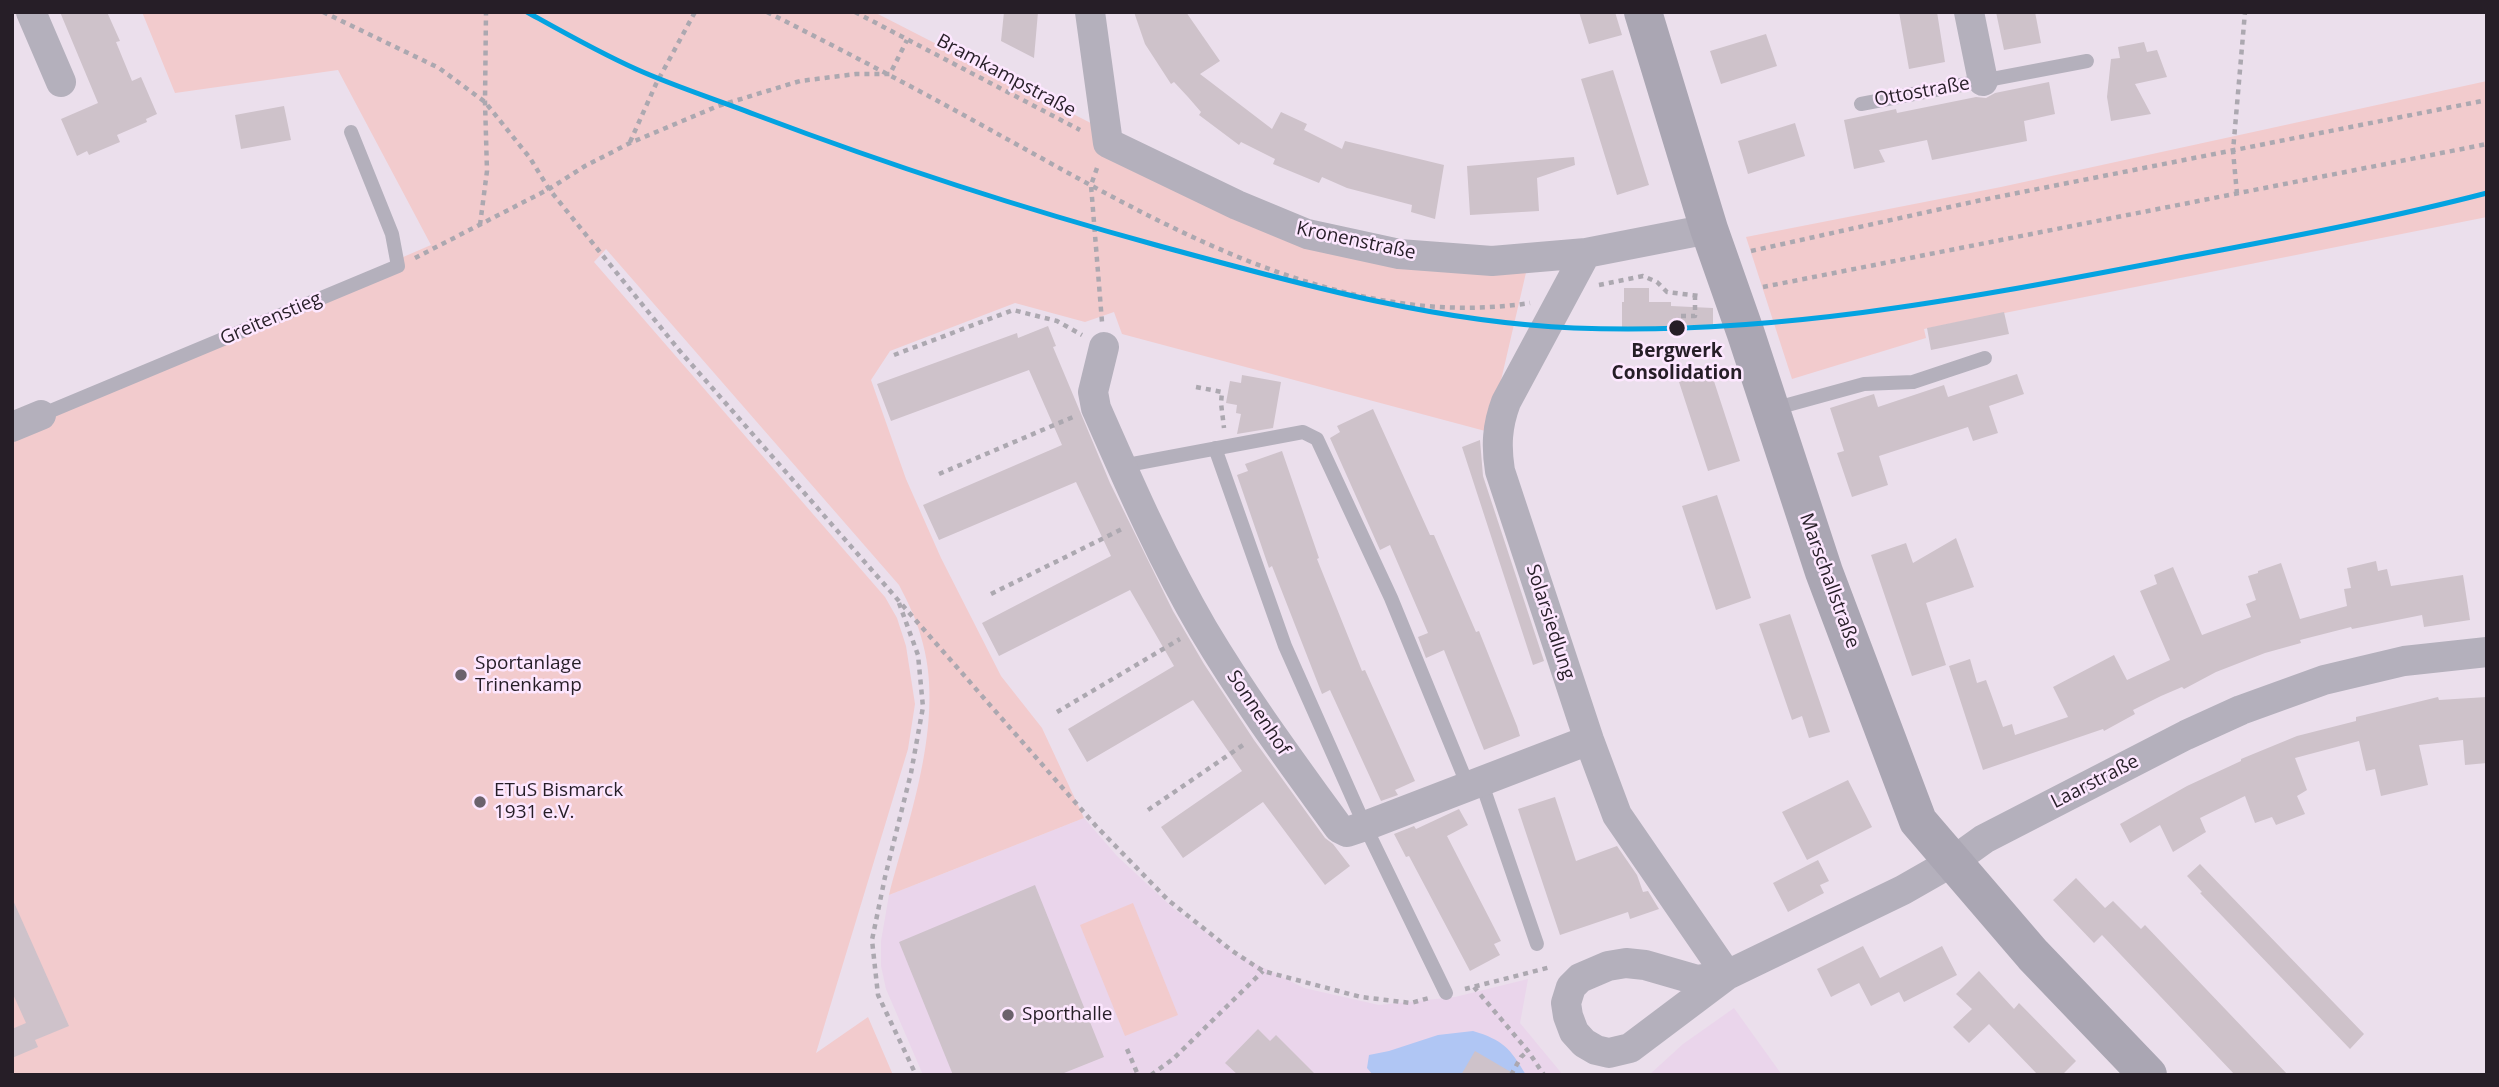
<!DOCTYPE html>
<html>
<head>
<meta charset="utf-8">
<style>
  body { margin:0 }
  #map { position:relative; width:2499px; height:1087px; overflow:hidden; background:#ebdfec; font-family:"Open Sans",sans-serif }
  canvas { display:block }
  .frame { position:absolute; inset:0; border:14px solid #261e27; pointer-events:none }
</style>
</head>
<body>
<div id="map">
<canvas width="2499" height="1087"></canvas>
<div class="frame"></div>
</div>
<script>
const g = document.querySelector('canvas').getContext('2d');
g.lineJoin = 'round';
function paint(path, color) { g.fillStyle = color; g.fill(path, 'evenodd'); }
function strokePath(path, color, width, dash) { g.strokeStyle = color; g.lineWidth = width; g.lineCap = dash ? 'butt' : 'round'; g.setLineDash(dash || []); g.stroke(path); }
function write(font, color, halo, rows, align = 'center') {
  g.font = font + ' "Open Sans",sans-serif'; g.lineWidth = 5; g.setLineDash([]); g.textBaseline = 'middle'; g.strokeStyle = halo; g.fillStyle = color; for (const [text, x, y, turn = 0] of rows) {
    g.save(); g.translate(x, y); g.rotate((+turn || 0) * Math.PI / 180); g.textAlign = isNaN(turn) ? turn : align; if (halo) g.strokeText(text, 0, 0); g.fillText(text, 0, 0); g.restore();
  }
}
paint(new Path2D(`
  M1084 818 1117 856 1174 909 1236 954 1304 988 1379 1005 1455 997 1528 979 1520 1023 1563 1075H923L886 989 881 966V941L889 895Z
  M1734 1008 1782 1075H1649L1683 1044Z`), '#ead5eb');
paint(new Path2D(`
  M142 12H874L1120 138 1312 227 1528 264 1489 432 1122 334 1114 312 1085 322 1015 303 890 351 871 380 906 479 941 558 1001 676 1042 728 1084 818 889 895C909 818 944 723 923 644 918 623 909 604 899 585L606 249 594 262 885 597 897 618 906 646 915 704 908 749 816 1053 868 1017 893 1075H12V426L431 245 338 70 175 93Z
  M2487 81V217L1924 329 1926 338 1792 379 1746 237 2001 187Z
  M1133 903 1178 1015 1125 1036 1080 925Z`), '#f2cbcd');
paint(new Path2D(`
  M1473 1031C1503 1040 1510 1048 1526 1075H1373L1367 1068 1369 1055 1389 1051 1438 1035Z`), '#b0c6f4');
paint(new Path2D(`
  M60 12H107L120 41 116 42 132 81 141 77 157 114 146 119 147 122 117 135 120 142 89 155 87 151 77 156 61 119 98 103Z
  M1004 12H1038L1034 58 1001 41Z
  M1134 12H1186L1220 61 1200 74 1272 129 1281 112 1307 124 1304 130 1342 149 1345 141 1444 165 1435 219 1411 212 1412 205 1347 188 1322 177 1319 183 1273 164 1275 159 1241 142 1239 145 1199 115 1201 112 1188 97 1174 82 1171 84 1145 44Z
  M1579 12H1615L1622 35 1589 44Z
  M1899 12H1937L1945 62 1909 69Z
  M1996 12H2035L2041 43 2004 50Z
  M1766 34 1777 66 1721 84 1710 51Z
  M2144 42 2147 52 2157 50 2167 77 2135 84 2151 114 2111 121 2107 97 2111 59 2120 58 2118 47Z
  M1613 70 1649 185 1617 195 1581 79Z
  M2049 82 2055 114 2024 121 2027 141 1932 160 1927 140 1879 150 1885 162 1854 169 1844 120 1896 109 1897 113 1976 97 1986 98 1995 93Z
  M284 106 291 140 241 149 235 115Z
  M1795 123 1805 156 1748 174 1738 141Z
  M1574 157 1575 165 1537 178 1539 211 1470 215 1467 166Z
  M1624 288H1649V302H1671V306L1713 308V325H1674V330H1622V302H1624Z
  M2004 312 2009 334 1931 350 1927 328Z
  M1048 326 1056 346 1053 347 1110 483 1173 611 1204 664 1254 740 1325 838 1333 844 1350 866 1325 885 1263 802 1183 858 1161 827 1242 771 1193 700 1087 762 1068 729 1174 666 1130 590 999 656 982 623 1111 556 1076 482 939 540 923 505 1062 445 1029 370 891 421 877 384 1017 333 1018 338Z
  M1711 372 1740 461 1708 471 1679 382Z
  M2017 374 2024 394 1989 406 1998 433 1973 441 1968 427 1879 456 1888 485 1852 497 1837 453 1844 451 1830 408 1874 394 1878 407 1944 385 1948 397Z
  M1242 375 1281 382 1273 428 1237 434 1241 414 1236 413 1237 405 1226 403 1230 381 1241 383Z
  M1373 409 1430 535H1434L1476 632 1479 631 1517 726 1520 736 1484 750 1444 650 1426 658 1418 637 1428 633 1390 545 1380 550 1330 438 1340 432 1337 426Z
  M1480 440 1483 476 1544 661 1533 665 1462 447Z
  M1282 451 1319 558 1317 559 1362 671 1365 670 1415 781 1395 790 1398 795 1381 801 1330 690 1322 694 1272 566 1269 568 1237 475 1248 471 1245 464Z
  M1717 495 1751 598 1716 610 1682 506Z
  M1956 538 1974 587 1926 603 1946 665 1912 676 1871 555 1906 543 1913 563Z
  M2376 561 2378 571 2387 569 2391 586 2463 575 2470 620 2424 627 2422 615 2352 629 2351 627 2300 640 2301 643 2265 653 2216 672 2184 689 2182 687 2161 696 2133 710 2135 714 2104 731 2103 729 1983 770 1949 666 1970 659 1977 683 1986 680 2003 727 2012 724 2015 735 2068 717 2053 687 2114 655 2127 680 2170 660 2140 591 2157 584 2154 575 2173 567 2202 635 2251 617 2246 604 2256 600 2248 576 2258 573V571L2281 563 2300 619 2347 606 2344 589 2351 588 2347 568Z
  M1790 614 1830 732 1809 738 1802 716 1792 720 1759 624Z
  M2438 697 2439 700 2487 697V763L2465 765 2463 740 2419 745 2428 785 2381 796 2375 769 2366 771 2359 741 2295 758 2307 790 2297 796 2305 814 2276 825 2272 817 2255 823 2245 796 2200 818 2206 832 2173 852 2160 825 2130 843 2120 824 2187 786 2241 761V759L2297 736 2356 721V717Z
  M1848 780 1872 827 1807 860 1782 812Z
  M1555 797 1576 861 1617 846 1637 875 1643 892 1648 891 1659 909 1630 919 1628 912 1560 935 1518 809Z
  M1459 809 1468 825 1447 836 1501 941 1494 944 1500 955 1470 971 1409 856 1406 857 1394 834 1414 826 1416 829Z
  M1818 860 1829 881 1820 885 1824 893 1788 912 1773 883Z
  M2200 864 2364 1034 2350 1049 2200 893 2202 892 2187 876Z
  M2076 878 2105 908 2113 901 2141 929 2145 925 2288 1075H2235L2102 935 2094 943 2053 900Z
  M1035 885 1104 1057 1059 1075H953L899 942Z
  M12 898 69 1026 35 1040 38 1047 12 1058V1029L26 1023 12 992Z
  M1863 946 1880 978 1942 946 1957 975 1904 1002 1899 992 1871 1006 1859 983 1831 997 1817 969Z
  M1979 971 2014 1009 2019 1003 2076 1061 2062 1075H2038L1989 1024 1969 1043 1953 1027 1972 1009 1956 994Z
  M1258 1029 1270 1041 1276 1035 1316 1075H1238L1225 1063Z
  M1475 1051 1516 1075H1461Z`), '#cec2ca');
strokePath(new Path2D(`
  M323 12 439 68 485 102 530 158 549 189 679 350 1096 826 1168 900 1231 950 1263 971 1361 997 1411 1003 1429 998
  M767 12C844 51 921 91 996 133 1158 222 1337 332 1530 303
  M855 12 1080 130
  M630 142 656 84 695 12
  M1097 168 1091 185 1102 322
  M2237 194 2233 151 2245 12
  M480 225 487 171 485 102 486 12
  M1751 251 1977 201 2487 100
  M415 258 549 189 585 166 630 143 718 106 800 81 856 74H890L907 40
  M1599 285 1643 276 1657 282 1667 292 1699 296
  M1763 287 2487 144
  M1681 316H1695V297
  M894 355 1013 310 1057 321 1082 335
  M1196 387 1222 392 1221 403 1224 428
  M939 474 1073 417
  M991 594 1122 529
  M899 603 918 655 923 707 911 773 885 877 872 940 878 995 916 1075
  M1057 712 1180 639
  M1148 810 1246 743
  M1474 987 1528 1051 1544 1075
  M1465 989 1551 967
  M1127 1049 1138 1075
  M1151 1075 1173 1059 1263 971
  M1511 1075 1521 1057 1528 1051`), '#aca8b0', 4.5, [5, 5]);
strokePath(new Path2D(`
  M1861 104 2087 61
  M1773 409 1864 384 1913 382 1985 358
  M41 415 398 266 392 234 351 132
  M1215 448 1285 646 1365 826 1446 993
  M1122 466 1303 432 1317 439 1391 598 1468 786
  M1481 781 1537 944`), '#b4b0bc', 14);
strokePath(new Path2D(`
  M31 12 61 82
  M1090 12 1108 143 1237 205 1307 234 1399 254 1492 261 1586 253 1709 229
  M1969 12 1983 81
  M1586 253 1506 402C1497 426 1496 446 1500 471L1589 740 1617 815 1727 975
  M1104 347 1093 392 1096 408C1129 483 1162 559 1203 629 1244 698 1292 763 1339 828L1347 832 1365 826 1589 740
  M12 427 41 415
  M1727 975 1697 980 1645 965 1626 963 1608 966 1580 978 1571 987 1566 1003 1568 1016 1574 1032 1584 1043 1596 1050 1609 1053 1630 1048 1727 975 1903 890 1952 862 1984 839 2186 735 2241 710 2324 680 2404 661 2487 652`), '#b4b0bc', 30);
strokePath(new Path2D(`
  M1643 12 1709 229 1746 334 1824 572 1918 821 2033 955 2148 1075`), '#aaa6b3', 38);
strokePath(new Path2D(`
  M527 12C563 32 598 52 636 69 676 87 718 100 759 116 889 165 1021 208 1156 245 1292 282 1431 322 1574 328 1767 336 1959 300 2148 264 2262 242 2375 222 2487 193`), '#04a3e1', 5);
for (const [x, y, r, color] of [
  [1677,328,9,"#261e27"],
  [461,675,7,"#6b626c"],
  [480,802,7,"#6b626c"],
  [1008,1015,7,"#6b626c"]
]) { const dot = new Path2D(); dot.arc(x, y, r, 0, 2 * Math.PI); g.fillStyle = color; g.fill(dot); strokePath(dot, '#fde7ff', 2.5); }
write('19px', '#261e27', '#fde7ff', [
  ["Bramkampstraße",1006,76,28],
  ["Ottostraße",1922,92,-10],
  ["Kronenstraße",1356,241,12],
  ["Greitenstieg",271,319,-23],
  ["Marschallstraße",1829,581,70],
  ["Solarsiedlung",1550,622,72],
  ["Sonnenhof",1258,713,56],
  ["Laarstraße",2095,782,-27]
]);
write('bold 19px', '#261e27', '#fde7ff', [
  ["Bergwerk",1677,352],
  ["Consolidation",1677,374]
]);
write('19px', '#261e27', '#fde7ff', [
  ["Sportanlage",475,664],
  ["Trinenkamp",475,686],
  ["ETuS Bismarck",494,791],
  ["1931 e.V.",494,813],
  ["Sporthalle",1022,1015]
], 'left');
</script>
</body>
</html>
